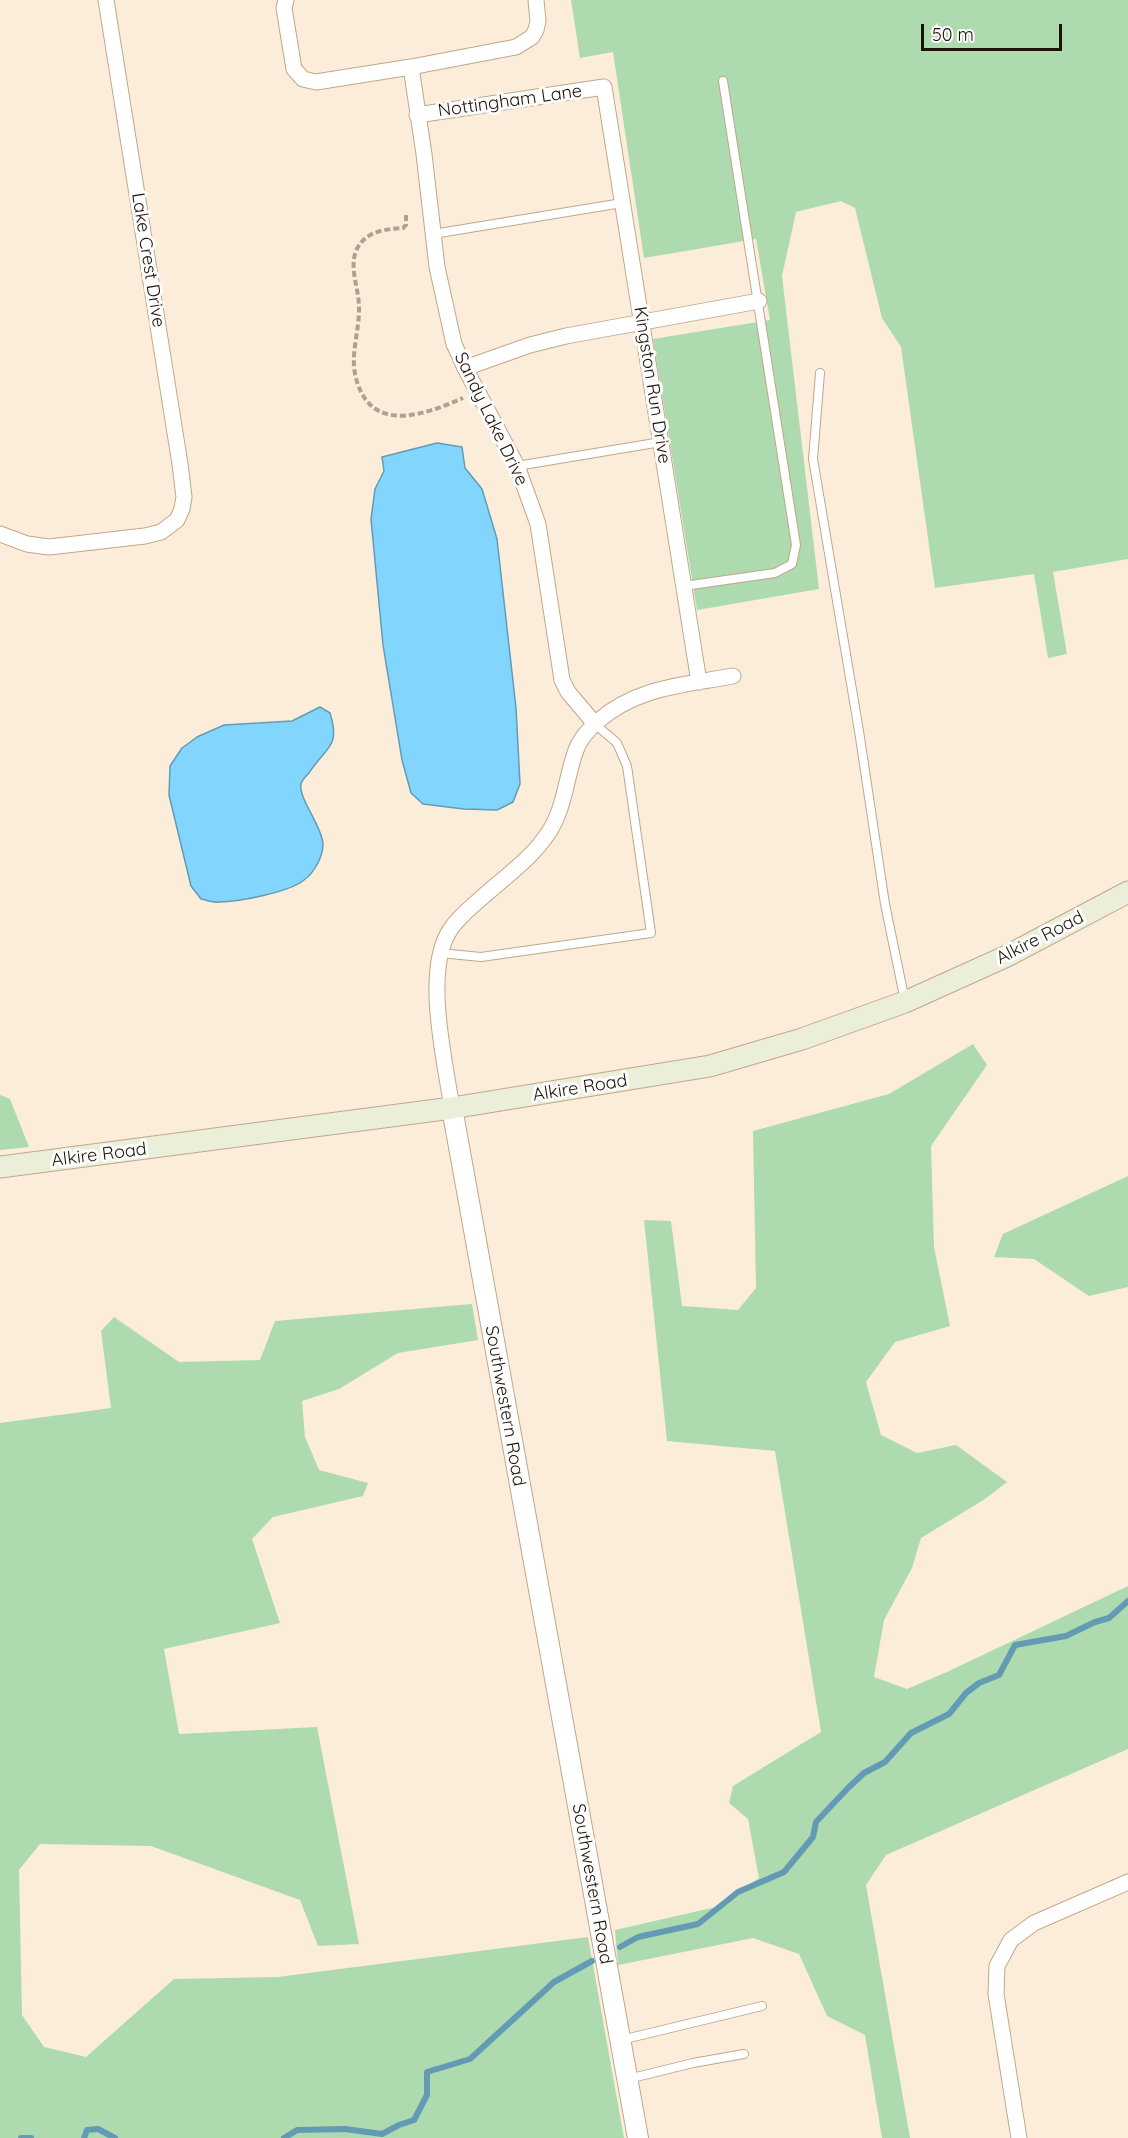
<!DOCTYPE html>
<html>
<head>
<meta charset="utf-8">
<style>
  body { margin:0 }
  #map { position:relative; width:1128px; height:2138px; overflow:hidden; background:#fceddb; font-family:Quicksand,sans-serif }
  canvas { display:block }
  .scale { position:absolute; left:921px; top:24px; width:141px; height:27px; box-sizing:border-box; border:3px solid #1c1309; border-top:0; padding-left:8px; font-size:18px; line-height:21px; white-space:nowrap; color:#1c1309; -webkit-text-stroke:4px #fdfdfd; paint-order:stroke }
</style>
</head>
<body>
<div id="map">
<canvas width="1128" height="2138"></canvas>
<div class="scale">50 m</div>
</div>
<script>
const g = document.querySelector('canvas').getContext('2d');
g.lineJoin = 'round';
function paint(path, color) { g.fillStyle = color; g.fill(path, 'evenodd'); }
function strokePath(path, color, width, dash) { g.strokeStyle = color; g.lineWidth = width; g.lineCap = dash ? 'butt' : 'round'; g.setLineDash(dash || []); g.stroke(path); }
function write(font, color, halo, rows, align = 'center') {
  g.font = font + ' Quicksand,sans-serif'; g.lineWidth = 6; g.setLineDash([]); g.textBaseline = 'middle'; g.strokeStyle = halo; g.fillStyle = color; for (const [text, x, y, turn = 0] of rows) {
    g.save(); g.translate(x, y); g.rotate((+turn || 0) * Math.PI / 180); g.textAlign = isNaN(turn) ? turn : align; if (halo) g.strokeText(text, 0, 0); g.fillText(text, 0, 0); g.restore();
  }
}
paint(new Path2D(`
  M571 0H1128V559L1053 572 1067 654 1048 658 1034 574 935 588 901 347 882 318 855 208 841 201 796 212 782 276 819 589 697 610 653 339 770 320 756 239 644 258 613 52 580 58Z
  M973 1044 987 1065 931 1146 934 1247 950 1326 895 1342 866 1382 881 1435 917 1453 956 1445 1007 1482 985 1499 921 1538 912 1568 884 1620 874 1677 907 1689 947 1672 1128 1586V1749L886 1855 866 1885 910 2138H882L865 2035 827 2016 799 1954 753 1938 618 1965 615 1930 716 1907 759 1878 748 1819 729 1803 733 1786 821 1732 775 1451 667 1441 644 1220 671 1221 682 1306 738 1310 756 1288 753 1131 889 1094Z
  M0 1095 10 1099 29 1147 0 1150Z
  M1128 1176V1287L1089 1296 1034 1259 994 1257 1003 1234Z
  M472 1304 478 1340 398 1353 339 1389 302 1401 305 1437 319 1470 368 1483 363 1496 273 1517 252 1539 280 1623 164 1649 179 1734 317 1727 359 1944 318 1946 300 1900 151 1846 40 1844 19 1870 22 2015 44 2047 86 2057 174 1979 278 1977 588 1937 624 2138H0V1423L111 1408 101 1331 114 1317 179 1362 260 1360 275 1321Z`), '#addaaf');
const water = new Path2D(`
  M437 443 462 447 465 468 482 489 497 539 516 708 520 784 513 802 497 810 464 809 423 804 411 793 402 760 383 645 371 519 375 489 384 471 382 457Z
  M320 707 330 713C341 748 326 746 309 773 306 776 302 780 301 784 298 798 322 826 323 844 323 857 314 873 304 880 290 892 238 902 219 902 213 903 207 900 201 899L191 886 169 795 170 766 182 748 197 737 224 725 292 721Z`);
paint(water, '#82d5fd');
strokePath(water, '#639bb4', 1.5);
strokePath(new Path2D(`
  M620 1947 638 1937 698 1924 738 1892 784 1872 813 1837 816 1822 848 1788 864 1773 885 1762 911 1733 949 1714 966 1693 979 1683 999 1675 1015 1645 1066 1636 1095 1622 1109 1618 1128 1601
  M21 2138H31
  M84 2138 87 2130 98 2129 115 2138
  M284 2138 297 2130 345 2129 382 2134 399 2125 414 2120 427 2095V2072L470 2059 554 1982 592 1961`), '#639bb4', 6);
const service = new Path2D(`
  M433 234 622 203
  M820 373 813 459 859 731 885 904 905 1001
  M517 466 661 442
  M684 586 775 573 792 564 796 545 723 81
  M440 953 481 957 651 933 627 766 617 743 595 724
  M621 2040 762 2006
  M628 2079 693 2063 744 2054`);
const minor = new Path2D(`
  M286 0 284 8 294 69 303 79 316 82 411 67 516 47 532 37 536 30 538 21 536 0
  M411 67 424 154 437 267 454 344 465 368 517 466 538 524 562 680 568 692 595 724
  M417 115 604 87 699 682
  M465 368 530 345 566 336 759 301
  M0 534 27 544 49 547 145 536 161 532 177 520 182 509 184 497 180 464 106 0
  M452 1108C445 1061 423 971 450 930 457 919 468 910 478 901 503 878 531 860 549 832 565 807 566 777 576 750 580 738 589 729 598 721 637 687 684 685 733 676
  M1019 2138 996 1994 997 1966 1011 1940 1034 1923 1128 1882`);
const tertiary = new Path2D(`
  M452 1108 638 2138`);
const secondary = new Path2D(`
  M0 1167 452 1108 710 1066 802 1039 905 1002 1007 956 1128 892`);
strokePath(service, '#c0a78c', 10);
strokePath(minor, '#c0a78c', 17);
strokePath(tertiary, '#c0a78c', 22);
strokePath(secondary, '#c0a78c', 23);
strokePath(new Path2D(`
  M406 215V225L403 228C386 229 367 231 358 247 347 265 360 290 359 310 359 331 351 353 355 374 368 435 422 416 463 398`), '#aea191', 4, [6, 3]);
strokePath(service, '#fff', 8);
strokePath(minor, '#fff', 15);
strokePath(tertiary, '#fff', 20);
strokePath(secondary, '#ebeed9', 21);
write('18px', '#1c1309', '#fdfdfd', [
  ["Nottingham Lane",510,101,-8],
  ["Lake Crest Drive",148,260,81],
  ["Kingston Run Drive",652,385,81],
  ["Sandy Lake Drive",491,419,64],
  ["Alkire Road",1040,938,-27],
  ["Alkire Road",580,1088,-9],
  ["Alkire Road",99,1155,-7],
  ["Southwestern Road",505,1406,80],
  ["Southwestern Road",592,1884,80]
]);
</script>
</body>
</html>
